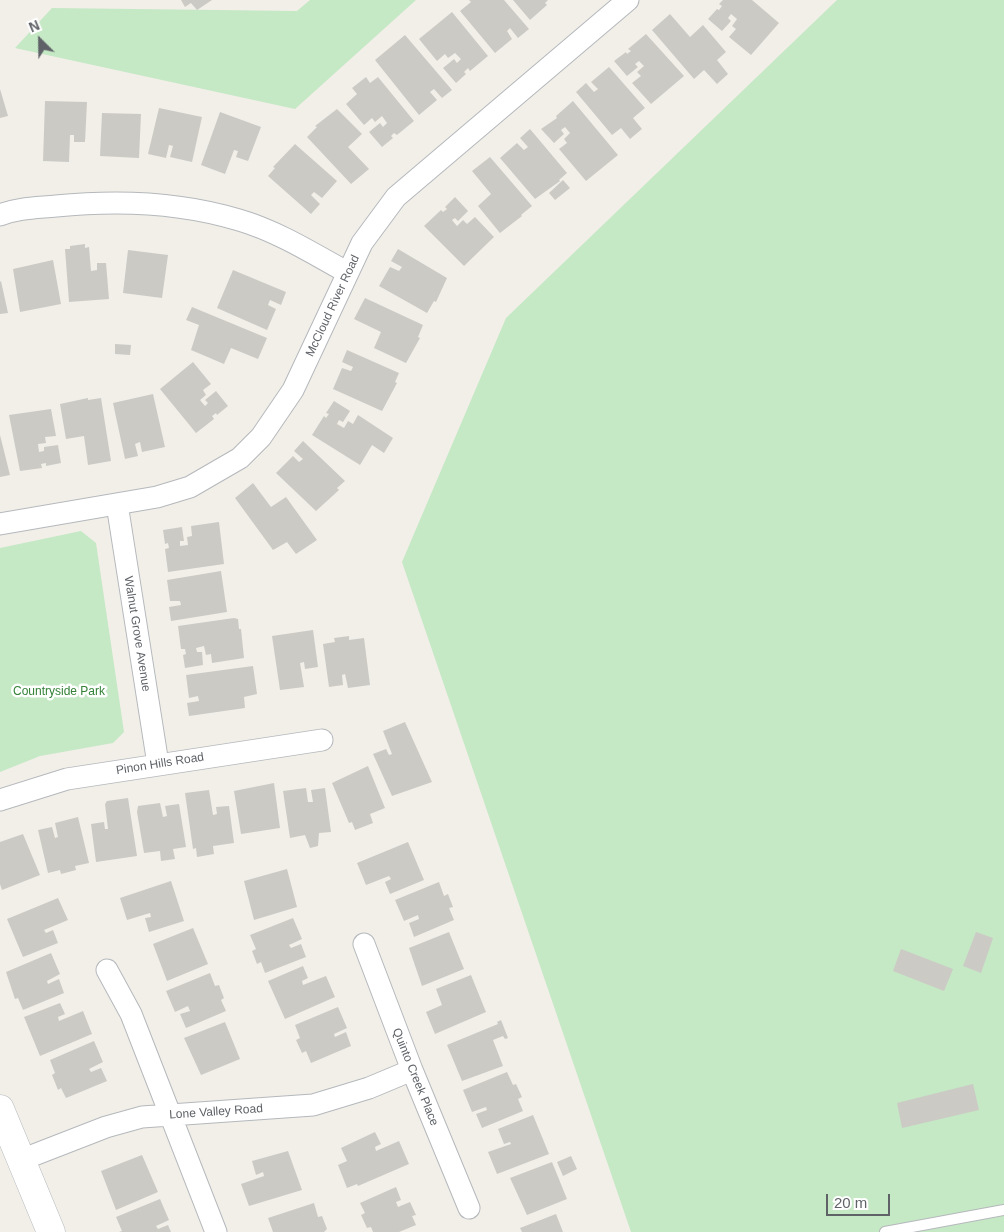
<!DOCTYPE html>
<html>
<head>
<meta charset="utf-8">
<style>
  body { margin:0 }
  #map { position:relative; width:1004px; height:1232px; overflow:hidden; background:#f1efe8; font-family:Helvetica,sans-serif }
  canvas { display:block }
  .north { position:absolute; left:15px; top:15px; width:50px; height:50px; -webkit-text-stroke:4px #fff; paint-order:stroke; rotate:337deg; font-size:14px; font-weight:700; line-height:20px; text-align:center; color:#5f6368 }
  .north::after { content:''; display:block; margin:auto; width:18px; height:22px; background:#5f6368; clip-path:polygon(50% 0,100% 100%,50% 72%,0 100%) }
  .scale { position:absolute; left:826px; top:1194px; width:64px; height:22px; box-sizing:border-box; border:2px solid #5f6368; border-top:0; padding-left:6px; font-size:15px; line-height:18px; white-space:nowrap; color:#5f6368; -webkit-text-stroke:4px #fff; paint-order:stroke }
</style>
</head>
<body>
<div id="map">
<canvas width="1004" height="1232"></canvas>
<div class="north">N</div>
<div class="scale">20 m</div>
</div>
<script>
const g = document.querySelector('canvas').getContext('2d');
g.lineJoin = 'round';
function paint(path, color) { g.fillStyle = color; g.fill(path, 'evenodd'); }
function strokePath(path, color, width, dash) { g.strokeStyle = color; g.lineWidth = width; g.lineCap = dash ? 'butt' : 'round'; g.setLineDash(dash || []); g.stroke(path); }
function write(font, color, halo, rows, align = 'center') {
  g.font = font + ' Helvetica,sans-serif'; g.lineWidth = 5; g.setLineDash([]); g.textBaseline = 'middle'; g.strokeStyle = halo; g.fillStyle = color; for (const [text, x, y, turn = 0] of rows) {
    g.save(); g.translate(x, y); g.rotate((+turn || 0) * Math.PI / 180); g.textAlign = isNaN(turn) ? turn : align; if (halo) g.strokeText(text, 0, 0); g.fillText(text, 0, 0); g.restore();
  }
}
paint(new Path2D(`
  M310 0H416L295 109 15 48 52 8 297 11Z
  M837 0H1004V1232H631L402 562 506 318Z
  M81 531 96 543 124 732 113 743 40 756 0 772V548Z`), '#c5e8c5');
paint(new Path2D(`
  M181 0H212L197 10 191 3 185 7Z
  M469 0H504L529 29 518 38 510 28 507 31 512 39 495 53 460 11 471 2Z
  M513 0H548L545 3 547 5 530 20Z
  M723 0H752L779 23 751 55 729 37 736 29 732 26 737 19 731 14 728 18 731 21 722 31 708 19 717 9 719 10 722 6 719 4Z
  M452 12 488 56 470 71 468 68 464 72 466 74 456 83 443 68 454 59 457 63 461 59 455 53 448 58 445 54 437 61 419 39Z
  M670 14 690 37 703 25 726 52 717 60 728 74 717 84 704 70 694 79 652 30Z
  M646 34 684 76 651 104 632 83 641 76 637 72 644 66 639 61 635 64 638 67 627 76 614 61 626 52 627 54 631 51 628 49Z
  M405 35 452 90 442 98 434 89 430 92 437 100 419 115 375 60Z
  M609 67 645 108 633 118 642 129 630 139 621 128 612 135 576 92 586 83 594 92 598 89 591 82Z
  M366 77 370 83 378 77 414 121 397 135 394 133 391 136 393 138 382 147 369 132 380 123 383 127 387 123 382 116 375 122 372 118 364 125 346 104 357 94 352 88Z
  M0 89 8 116 0 118Z
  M45 101 87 102 85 142H74V135H70L69 162 43 161Z
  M573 101 618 155 586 181 559 149 567 143 564 139 570 133 565 127 561 130 564 134 554 143 541 129 557 118 556 116Z
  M159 108 202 117 192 162 170 157 173 146 169 145 166 158 148 154Z
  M337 109 362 134 348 147 369 169 351 184 307 137 317 127 315 126Z
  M220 112 261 127 248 161 236 157 238 151 234 150 225 174 201 165Z
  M102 113 141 114 139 158 100 156Z
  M530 129 567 173 559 180 560 181 535 199 500 158 517 143 524 150 528 147 520 138Z
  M295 144 337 181 322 198 314 192 311 195 320 204 311 214 268 176 275 168 273 167Z
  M490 157 532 206 521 215 522 216 500 233 478 206 491 194 472 171Z
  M563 180 570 188 555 200 549 193Z
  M455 197 468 211 458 221 455 218 452 220 457 226 463 220 467 224 475 217 494 237 464 266 424 226 441 210 443 212 447 209 445 207Z
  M85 244V248L89 247 91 271 97 270V263H106L109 299 69 302 65 249H70V246Z
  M398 249 447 278 436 302 434 301 427 313 379 286 390 267 399 271 402 267 391 261Z
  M128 250 168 255 162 298 123 293Z
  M53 260 61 304 20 312 13 269Z
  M233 270 286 292 281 305 270 300 268 305 276 309 267 330 217 308Z
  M1 281 8 313 0 314V282Z
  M365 298 423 325 418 337 420 338 406 363 374 348 381 332 354 319Z
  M192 307 267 338 258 359 231 348 224 364 191 350 199 325 186 320Z
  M115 344 131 345 130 355 115 354Z
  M347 350 399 373 395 382 397 383 382 411 333 389 342 368 351 371 353 367 342 362Z
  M193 362 211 384 203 390 206 395 200 400 205 406 208 403 205 400 216 391 228 406 217 415 216 413 212 416 214 419 196 433 160 389Z
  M153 394 165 447 142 452 140 442 135 444 138 456 125 459 113 403Z
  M88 398V400L101 398 111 461 88 465 84 436 66 439 60 404Z
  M334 401 350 411 343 422 339 420 337 424 344 428 348 421 353 424 358 415 393 438 384 453 372 445 360 465 312 435 324 416 326 418 329 414 326 413Z
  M51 409 56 436 45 437 46 443 38 444 39 452 44 451V447L58 445 61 463 46 466V463L41 464 42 468 20 471 9 415Z
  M0 435 10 475 0 477Z
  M303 441 345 481 337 488 339 490 316 511 276 473 293 456 299 462 303 459 294 451Z
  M253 483 271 507 286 497 317 540 296 554 287 542 273 550 235 498Z
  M219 522 224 564 168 572 165 549 169 548 168 543 165 544 163 530 182 527 184 541H180V546L188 545 187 537 192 536 191 526Z
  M221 571 227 612 171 621 169 607 181 605 180 601H170L167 580Z
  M234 618 238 619 239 629H241L244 658 212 663 211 654 206 655 204 646 196 648 197 652H202L203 665 185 668 183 655 186 654 185 649H181L178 626Z
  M313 630 318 667 305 669 304 662 300 663 304 687 280 690 272 636Z
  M349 636V640L364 638 370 685 348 688 345 674 342 675 343 685 329 687 323 644 335 642 334 638Z
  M253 666 257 694 244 697 245 708 189 716 187 703 199 701 198 696 189 698 186 675Z
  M405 722 432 782 392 796 373 754 386 749 389 755 392 754 383 731Z
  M368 766 385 808 370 814 373 823 355 830 352 822 349 823 332 783Z
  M274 783 280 828 241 834 234 791Z
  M306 788 308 802H313L311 790 325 788 331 832 319 833 318 846 310 848 305 835 290 838 283 791Z
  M209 790 213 815 217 814 216 807 229 806 234 843 213 846 214 854 197 857 196 848 193 849 185 793Z
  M128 798 137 856 96 862 91 824 104 822 105 829H108L105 804 107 801Z
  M160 803 163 817 167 816 165 806 179 804 186 847 173 849 175 859 161 861 160 851 144 853 137 812 138 806Z
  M78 817 89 863 75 866 76 870 61 874 60 870 48 873 38 830 52 827 55 838 58 837 55 823Z
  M23 834 40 875 2 890 0 884V842Z
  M408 842 424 880 390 894 385 882 391 879 389 876 366 885 357 863Z
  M287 869 297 907 254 920 244 881Z
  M171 881 184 921 149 932 145 918 151 917 150 913 127 920 120 898Z
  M439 882 444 896 448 894 453 907 449 908 454 920 414 937 409 923 419 919 418 915 404 921 395 900Z
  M58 898 68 920 44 930 46 933 53 930 58 943 23 957 7 919Z
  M293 918 302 939 289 945 291 948 301 944 306 957 265 973 261 962 257 964 252 951 256 949 250 935Z
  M193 928 208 964 167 981 153 944Z
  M449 932 464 969 422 986 409 948Z
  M976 932 993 938 981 973 963 966Z
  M901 949 953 969 944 991 893 971Z
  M51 953 60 974 47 981 48 984 59 979 64 993 23 1010 18 998 15 999 6 972Z
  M303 966 308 978 302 981 303 985 326 976 335 997 285 1019 268 981Z
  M210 973 215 986 219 985 224 998 221 1000 226 1011 186 1028 180 1014 190 1011 188 1006 175 1012 166 991Z
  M471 975 486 1012 435 1034 426 1012 442 1005 436 989Z
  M60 1003 65 1014 58 1017 59 1021 83 1011 92 1034 40 1056 24 1017Z
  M338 1007 347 1028 334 1034 335 1037 346 1032 351 1046 311 1063 306 1051 302 1053 296 1040 300 1038 295 1025Z
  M501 1020 508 1038 505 1039 503 1036 493 1040 503 1066 462 1081 447 1045 498 1024 497 1022Z
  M225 1022 240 1059 201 1075 184 1038Z
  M94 1041 103 1062 89 1069 91 1072 101 1068 107 1081 66 1098 61 1088 58 1090 52 1075 55 1073 50 1060Z
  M507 1072 513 1085 516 1084 522 1097 518 1099 523 1111 482 1128 476 1114 487 1110 486 1107 472 1112 463 1090Z
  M973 1084 979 1110 902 1128 897 1103Z
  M533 1115 549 1154 497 1174 488 1152 511 1144 510 1142 504 1144 498 1129Z
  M375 1132 381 1144 375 1147 376 1151 399 1141 409 1164 358 1186 357 1184 347 1188 338 1165 347 1161 341 1148Z
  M288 1151 302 1190 249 1206 241 1184 264 1176 263 1172 256 1175 252 1161Z
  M142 1155 158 1192 116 1210 101 1171Z
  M571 1156 577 1169 563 1176 557 1162Z
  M552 1162 567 1199 527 1215 510 1178Z
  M396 1187 401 1200 396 1202 398 1207 410 1202 416 1215 412 1216 416 1225 399 1232H373L371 1227 367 1228 361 1215 365 1213 360 1203Z
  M160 1199 169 1220 156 1226 158 1229 168 1225 171 1232H119L122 1231 116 1217Z
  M314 1203 318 1217 322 1216 327 1229 324 1232H273L268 1218Z
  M556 1214 563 1232H522L520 1228Z`), '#cccac5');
const lane = new Path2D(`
  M885 1232 1004 1210`);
const street = new Path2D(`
  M0 215C18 208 36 208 56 206 116 200 180 202 239 220 277 231 314 254 348 273
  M117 504 158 764
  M0 524 157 497 190 487 240 458 261 437 293 390 362 243 396 197 628 0
  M0 800 67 779 322 740
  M364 944 412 1070 469 1208
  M107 970 131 1014 216 1232
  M21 1160 106 1127 142 1117 313 1105 369 1088 412 1070`);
const secondary = new Path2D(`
  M0 1109 51 1232`);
strokePath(lane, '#b5b8bc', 12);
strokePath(street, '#b5b8bc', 23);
strokePath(secondary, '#b6babf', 29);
strokePath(lane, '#fff', 10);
strokePath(street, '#fff', 21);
strokePath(secondary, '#fff', 28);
write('12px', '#5f6368', '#fff', [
  ["McCloud River Road",333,306,-65],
  ["Walnut Grove Avenue",137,634,81],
  ["Pinon Hills Road",160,764,-9],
  ["Quinto Creek Place",415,1077,68],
  ["Lone Valley Road",216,1112,-4]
]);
write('12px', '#348238', '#fff', [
  ["Countryside Park",59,692]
]);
</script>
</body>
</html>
